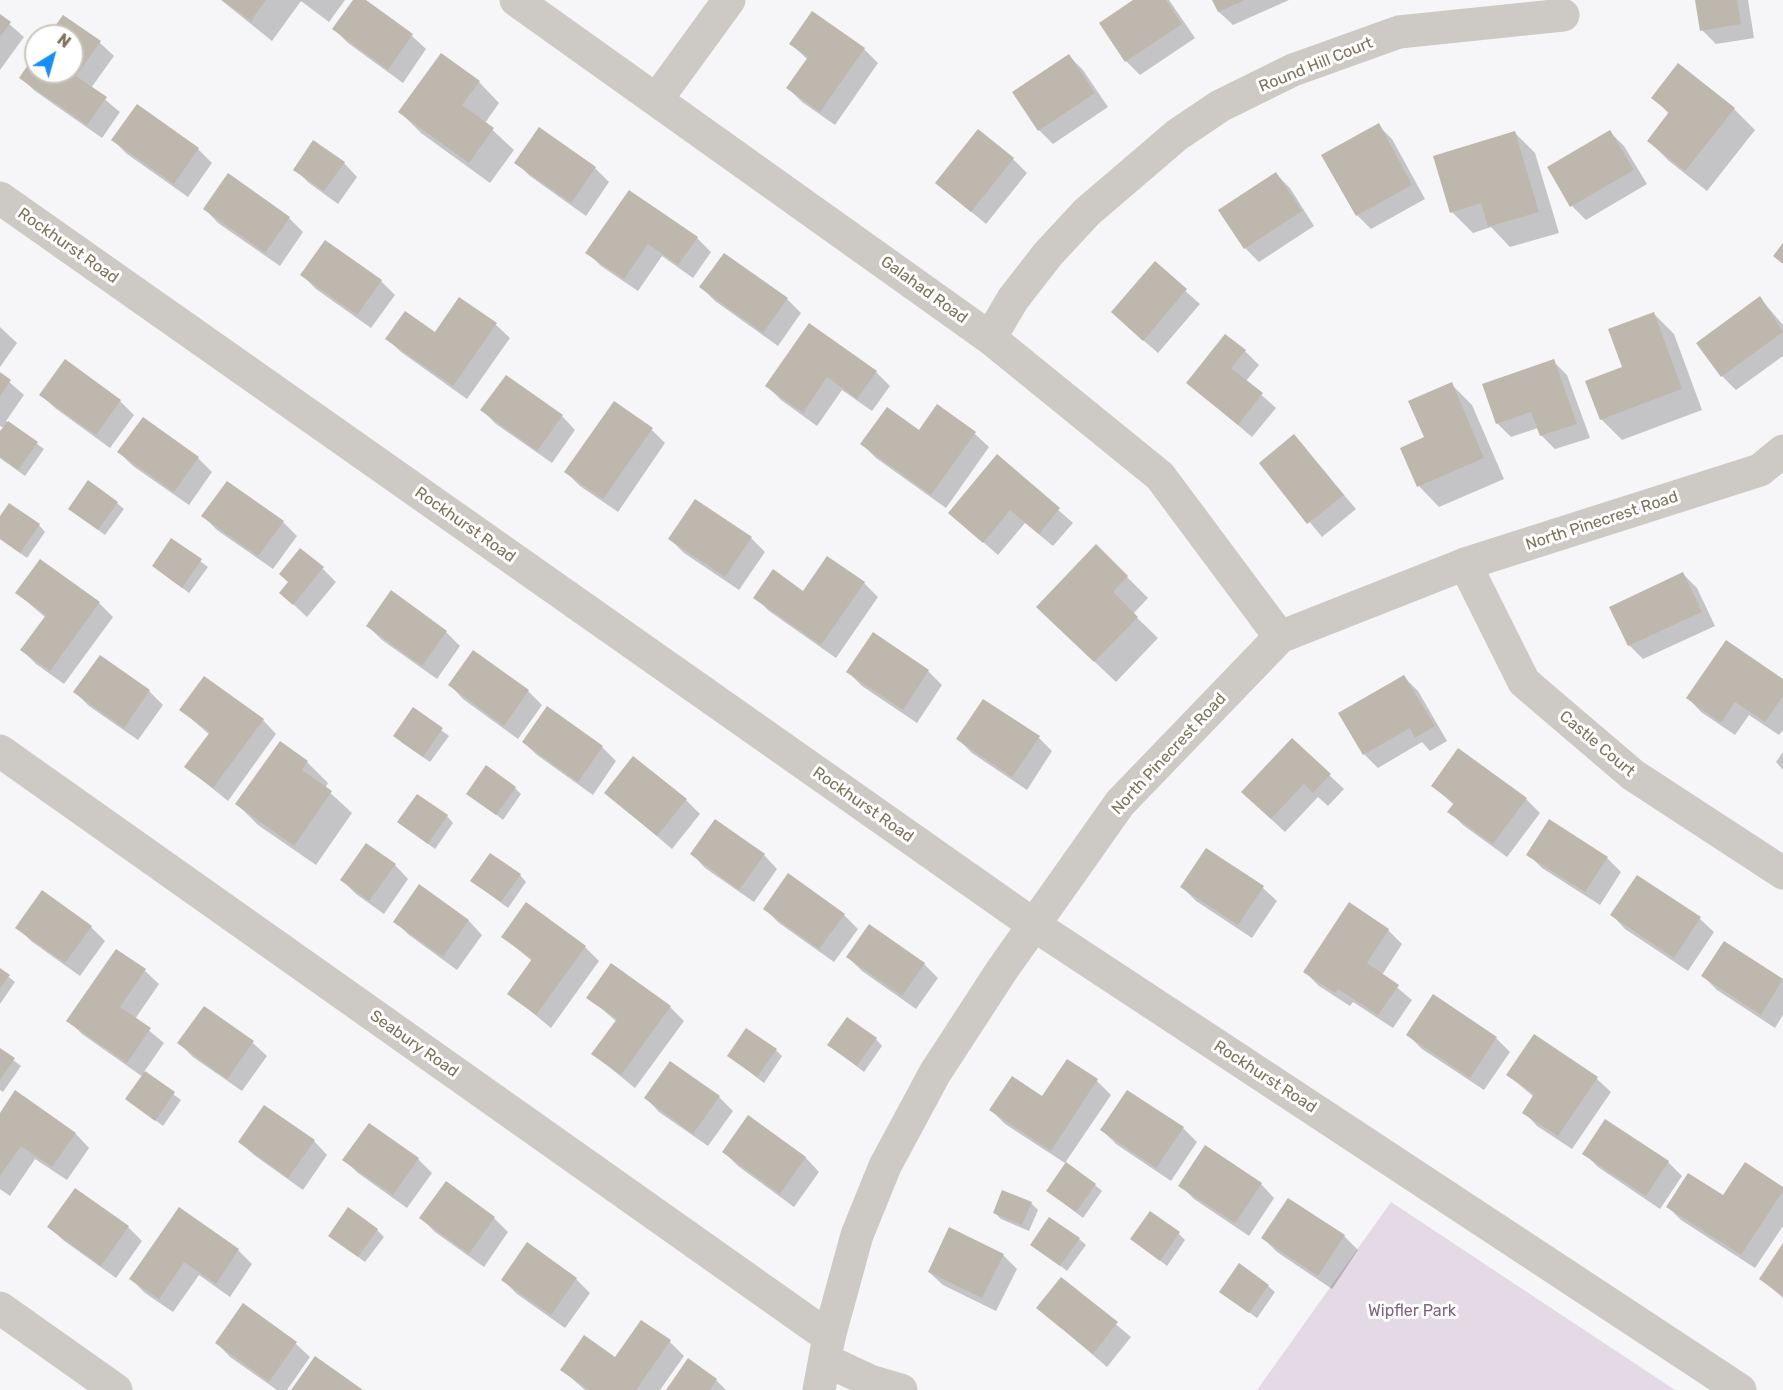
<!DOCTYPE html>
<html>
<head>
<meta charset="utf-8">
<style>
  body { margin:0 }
  #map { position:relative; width:1783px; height:1390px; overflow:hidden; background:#f6f5f8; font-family:Rubik,sans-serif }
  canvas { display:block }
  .north { position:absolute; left:24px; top:24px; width:60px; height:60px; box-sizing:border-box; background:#fff; border:2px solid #cbc7be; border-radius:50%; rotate:37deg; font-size:16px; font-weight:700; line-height:24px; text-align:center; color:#7d725c }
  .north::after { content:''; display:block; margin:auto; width:21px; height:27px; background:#178ef6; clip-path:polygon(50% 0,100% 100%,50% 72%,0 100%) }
</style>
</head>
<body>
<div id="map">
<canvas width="1783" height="1390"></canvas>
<div class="north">N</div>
</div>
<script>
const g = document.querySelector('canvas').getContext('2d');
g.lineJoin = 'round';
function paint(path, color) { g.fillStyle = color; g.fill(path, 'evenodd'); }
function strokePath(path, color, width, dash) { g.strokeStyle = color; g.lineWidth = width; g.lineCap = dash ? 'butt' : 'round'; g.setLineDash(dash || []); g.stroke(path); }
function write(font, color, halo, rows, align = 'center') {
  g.font = font + ' Rubik,sans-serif'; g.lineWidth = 6; g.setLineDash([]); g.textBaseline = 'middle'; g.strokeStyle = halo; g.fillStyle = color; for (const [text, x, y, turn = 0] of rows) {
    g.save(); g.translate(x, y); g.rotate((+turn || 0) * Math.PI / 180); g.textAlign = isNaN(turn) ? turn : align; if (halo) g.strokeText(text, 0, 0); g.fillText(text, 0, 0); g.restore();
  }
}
paint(new Path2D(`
  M1391 1202 1675 1390H1257Z`), '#e3dae5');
paint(new Path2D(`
  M221 0H345L329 22 301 1 272 41Z
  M355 0H363L412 36 426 49 403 83 348 43 334 29Z
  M1136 0H1169L1195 38 1140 75 1126 61Z
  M1214 0H1289L1233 25 1219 12Z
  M1697 0H1748L1754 38 1716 44 1702 30Z
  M813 13 864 49 878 63 835 125 802 102 788 88 808 60 791 44Z
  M0 16 24 37 0 70Z
  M63 17 100 43 114 56 91 88 120 112 102 138 35 91 21 78 36 56V72H72V36H50Z
  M1069 56 1083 70 1108 107 1053 144 1039 130Z
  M1678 65 1734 109 1755 130 1707 191 1669 161 1649 141 1669 114 1653 97Z
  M479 82 499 103 485 123 514 150 490 183 421 133 400 112Z
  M1378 125 1392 139 1425 199 1371 229 1357 215Z
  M540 129 595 168 609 182 586 216 530 176 516 163Z
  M1514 132 1535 153 1559 233 1510 247 1491 227 1473 233 1452 212Z
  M1610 132 1624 146 1647 184 1586 220 1572 206Z
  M113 140 198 149 212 163 188 197 127 154Z
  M1013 159 1027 173 986 224 937 183Z
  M344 163 357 177 338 204 309 183 295 169Z
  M1276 174 1290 188 1314 226 1259 262 1245 248Z
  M630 192 697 238 711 252 693 278 662 256 638 291 601 266 587 252Z
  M205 209 289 218 303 232 280 266 218 223Z
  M1155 264 1200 304 1158 353 1127 326Z
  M302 275 381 281 395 295 371 328 316 289Z
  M701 287 787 299 801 313 778 346 715 301Z
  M1760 298 1783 325V356L1736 390 1722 376Z
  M1653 313 1674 334 1702 410 1622 440 1601 419Z
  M496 325 510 338 467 399 401 352 387 339Z
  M809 325 876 372 890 386 872 411 842 390 817 426 781 400 767 386Z
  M0 327 17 343 0 367Z
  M1245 351 1259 365 1246 381 1276 408 1252 437 1188 383Z
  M1553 361 1567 375 1590 438 1555 449 1541 435 1538 428 1511 437 1497 423Z
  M0 374 24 395 6 421 44 449 25 476 0 458V434L4 428 0 426Z
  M1451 384 1472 405 1504 479 1439 507 1419 486 1426 438Z
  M41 395 120 401 134 415 110 448 55 408Z
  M937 407 975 434 989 447 946 508 876 458 862 444 919 432Z
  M482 410 562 416 575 430 552 463 496 424Z
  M143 419 198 458 212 472 189 505 133 466 119 452Z
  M652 430 665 443 618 512 580 486 566 472Z
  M1294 436 1356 509 1322 537 1261 463Z
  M997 456 1073 523 1053 546 1025 523 998 555 950 513Z
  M117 503 124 509 105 535 70 509Z
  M203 516 283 522 297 536 273 569 217 530Z
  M0 518 39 525 45 532 27 558 0 539Z
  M751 538 765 552 739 590 684 553 670 539Z
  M172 540 208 567 189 593 154 566Z
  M1096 546 1148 598 1133 614 1158 638 1116 682 1059 628Z
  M827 558 864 583 878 597 836 658 769 611 755 597 803 593Z
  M323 569 336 582 307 617 281 593Z
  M1683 574 1697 588 1715 626 1643 659 1629 645Z
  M391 592 446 632 460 646 437 679 382 640 368 626Z
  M17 593 99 603 113 617 64 684 36 664 22 650 46 618Z
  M473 652 528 691 542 705 518 739 463 699 450 685Z
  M928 671 942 685 917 723 862 686 848 672Z
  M1404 677 1418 691 1447 741 1430 751 1422 742 1378 768 1364 754Z
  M1783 681V730L1779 735 1749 715 1735 735 1701 712 1688 698Z
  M149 691 163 705 138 740 89 706 75 692Z
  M547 708 602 747 616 761 593 795 537 755 523 742Z
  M413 709 449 736 430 762 401 742Z
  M181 710 263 720 276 734 228 801 186 767 210 735Z
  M1039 738 1052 751 1027 790 972 753 958 739Z
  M1292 740 1344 789 1328 806 1318 797 1285 832 1257 806Z
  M1783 752V770L1776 762Z
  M307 762 328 783 325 788 352 813 316 865 258 825 237 804Z
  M1433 786 1526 799 1540 813 1507 857 1463 825 1449 811 1454 805Z
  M515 788 521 794 503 820 468 793Z
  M606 793 686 800 700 814 672 849Z
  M447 816 453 823 435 849 406 828Z
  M1206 850 1263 888 1277 901 1252 938 1196 901 1182 887Z
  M692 854 764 855 777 869 754 902 705 868Z
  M1528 854 1607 858 1621 872 1600 905 1542 868Z
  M395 865 408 879 384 914 356 894 342 880Z
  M520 875 526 882 508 908 472 881Z
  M1638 877 1700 919 1714 932 1688 971 1625 929 1612 915Z
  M420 886 469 921 482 935 457 970 409 935 395 921Z
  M1350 905 1388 930 1402 944 1382 975 1412 1000 1393 1028 1353 1002 1350 1006 1319 986 1305 972Z
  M765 909 844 915 858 929 834 962 779 923Z
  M17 927H91L105 941 80 976 31 941Z
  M503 937 585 947 599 961 551 1028 509 993 532 961Z
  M1724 943 1783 981V1015L1775 1028 1717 990 1703 976Z
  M848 957 924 964 938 978 916 1009 862 971Z
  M0 970 15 982 0 1004Z
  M145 971 159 984 135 1019 164 1043 144 1072 181 1100 163 1126 127 1099 143 1077 82 1034 68 1020Z
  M1434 996 1496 1038 1510 1052 1484 1090 1422 1049 1408 1035Z
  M588 997 670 1007 684 1021 635 1088 593 1054 617 1022Z
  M204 1008 253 1043 267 1056 242 1091 193 1057 179 1043Z
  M876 1039 882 1046 864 1072 829 1045Z
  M0 1050 21 1066 3 1092 0 1090Z
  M776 1050 782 1056 764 1083 728 1055Z
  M1067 1061 1097 1081 1111 1095 1065 1163 1005 1124 991 1110 1042 1099Z
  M1508 1075 1597 1079 1611 1092 1572 1149 1537 1126 1524 1112 1534 1097Z
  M16 1093 76 1134 89 1148 67 1180 35 1159 10 1196 0 1189V1115Z
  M719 1097 733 1111 708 1146 659 1112 646 1098Z
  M749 1117 806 1158 819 1172 794 1207 738 1166 724 1152Z
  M1606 1121 1668 1162 1682 1176 1660 1209 1598 1167 1584 1153Z
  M369 1125 418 1159 432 1173 407 1208 358 1173 344 1160Z
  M1183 1128 1197 1142 1171 1181 1116 1144 1102 1130Z
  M314 1141 327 1155 303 1190 254 1155 240 1142Z
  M446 1183 494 1218 508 1232 484 1267 435 1232 421 1218Z
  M1261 1184 1274 1198 1249 1236 1194 1199 1180 1185Z
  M1095 1185 1102 1191 1083 1218 1048 1191Z
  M1783 1188V1226L1755 1268 1681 1220 1668 1207Z
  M75 1190 128 1227 142 1241 116 1278 63 1240 49 1227Z
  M1289 1200 1344 1236 1358 1250 1332 1289 1277 1252 1263 1238Z
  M1031 1203 1038 1210 1029 1231 1001 1219 994 1212Z
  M179 1209 238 1250 252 1264 230 1297 199 1275 173 1312 145 1293 131 1279Z
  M377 1230 384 1237 365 1262 330 1236Z
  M1179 1234 1185 1240 1167 1266 1132 1239Z
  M1079 1239 1086 1245 1067 1271 1032 1244Z
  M527 1245 576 1279 590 1293 565 1328 517 1294 503 1280Z
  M1783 1246V1298L1761 1279Z
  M1003 1255 1017 1269 996 1311 943 1285 929 1272Z
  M1062 1279 1131 1337 1107 1367 1038 1308Z
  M1268 1286 1275 1292 1257 1318 1221 1292Z
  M243 1306 296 1344 310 1357 287 1390H277L230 1357 217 1343Z
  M670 1342 684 1356 660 1390H585L562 1370 616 1359Z
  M716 1380 726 1390H668Z`), '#0003');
paint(new Path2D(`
  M222 0H266L251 21Z
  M353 0H366L413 34 388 70 332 29Z
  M1133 0H1166L1182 24 1125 62 1099 23Z
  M1212 0H1245L1218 12Z
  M1695 0H1737L1741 24 1700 31Z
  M812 11 865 48 820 112 786 88 808 57 789 44Z
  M0 14 11 22 0 37Z
  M63 15 101 41 76 76 107 97 87 125 19 78 36 53V72H72V36H48Z
  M441 53 480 81 462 105 494 128 469 163 398 112Z
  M1069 54 1095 93 1038 131 1012 92Z
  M1678 63 1735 108 1685 171 1647 141 1669 112 1651 98Z
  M137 104 199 148 174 184 111 140Z
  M1379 123 1412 185 1356 216 1321 155Z
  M539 127 596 167 571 203 514 163Z
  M978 129 1014 158 971 212 935 183Z
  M1610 130 1634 170 1570 207 1547 167Z
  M1515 131 1539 212 1488 227 1481 203 1450 213 1433 156Z
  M313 140 345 162 324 191 293 170Z
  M1276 172 1302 211 1244 249 1218 210Z
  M228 173 290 217 265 253 203 209Z
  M629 190 698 237 678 265 648 244 624 279 585 253Z
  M325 240 382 280 357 315 300 275Z
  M1783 243V264L1773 256Z
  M724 253 788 298 763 333 699 287Z
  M1155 261 1187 289 1143 341 1111 312Z
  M1760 296 1783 332 1721 377 1696 343Z
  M459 297 497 323 453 386 385 339 405 311 435 332Z
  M1654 312 1682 389 1600 420 1585 381 1622 367 1608 329Z
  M809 323 877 371 857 399 827 377 803 413 765 386Z
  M1225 334 1246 350 1231 368 1263 393 1238 425 1186 383Z
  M65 359 121 400 96 435 39 395Z
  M1554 359 1577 424 1540 436 1531 412 1496 424 1482 384Z
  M0 372 11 380 0 396Z
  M506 375 563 415 537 451 480 410Z
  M1452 382 1484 458 1417 487 1400 448 1424 437 1408 401Z
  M614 401 653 428 603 499 564 472Z
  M937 404 976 432 931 495 860 444 887 407 919 430Z
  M143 417 199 457 174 492 117 452Z
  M8 421 38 442 18 470 0 457V431Z
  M1294 434 1344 495 1307 524 1259 463Z
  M997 454 1060 508 1039 534 1010 510 983 543 948 513Z
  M88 480 118 502 98 530 68 509Z
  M227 481 284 521 258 556 201 516Z
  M695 499 752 537 725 577 668 539Z
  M9 503 40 524 20 553 0 539V516Z
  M171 538 202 559 182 588 152 566Z
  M1096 544 1128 576 1113 592 1138 617 1094 662 1036 607Z
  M300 548 324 567 293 605 279 593 288 582 279 574Z
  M827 556 865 582 821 645 753 598 773 569 803 591Z
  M40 559 100 602 50 671 20 650 46 615 15 593Z
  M1683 572 1702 612 1628 646 1609 607Z
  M391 590 447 631 422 666 366 626Z
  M873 632 929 670 903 710 846 672Z
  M1726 640 1783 679V696L1765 722 1735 702 1721 723 1686 698Z
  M473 650 529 690 504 726 448 685Z
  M100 655 150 690 124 728 73 692Z
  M1404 675 1435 726 1415 738 1410 728 1363 755 1338 713Z
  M204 676 264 719 213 788 184 767 210 732 179 710Z
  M983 699 1040 736 1012 777 956 739Z
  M547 706 603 746 578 782 522 742Z
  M413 707 443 728 423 757 393 736Z
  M1292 738 1331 774 1313 793 1304 784 1271 819 1241 792Z
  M280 741 308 761 302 770 332 791 294 846 235 804Z
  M1458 748 1527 798 1493 844 1447 812 1454 803 1431 786Z
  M633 756 687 799 657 836 604 793Z
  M486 765 516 787 496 815 466 794Z
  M417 794 448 815 428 844 397 822Z
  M715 819 765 854 739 890 690 854Z
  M1549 819 1608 857 1585 892 1526 855Z
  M366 843 396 864 369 901 340 880Z
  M1206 848 1264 886 1238 925 1180 887Z
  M490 853 521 874 501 902 470 881Z
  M788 873 845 914 819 949 763 909Z
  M1637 875 1701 917 1674 958 1610 915Z
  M419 884 469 920 443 957 393 922Z
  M42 890 92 926 65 963 15 928Z
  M526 902 586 946 536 1015 507 994 532 959 501 937Z
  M1349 902 1389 929 1367 963 1399 985 1378 1015 1338 989 1335 993 1303 972Z
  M869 924 925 963 902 996 846 957Z
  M1724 941 1783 979 1761 1015 1701 976Z
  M116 949 146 969 120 1007 151 1028 127 1063 66 1021Z
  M611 963 671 1006 621 1075 591 1054 617 1019 586 998Z
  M0 968 10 975 0 988Z
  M1433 994 1497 1037 1470 1078 1406 1035Z
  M204 1006 254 1041 227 1079 177 1043Z
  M847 1017 877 1038 857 1066 827 1045Z
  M746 1028 777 1049 757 1077 727 1056Z
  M1534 1034 1598 1077 1558 1136 1522 1113 1534 1094 1506 1075Z
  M0 1048 15 1058 0 1080Z
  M1067 1059 1098 1079 1051 1151 989 1110 1012 1076 1042 1096Z
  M670 1061 720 1096 693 1134 644 1098Z
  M145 1071 175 1092 155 1121 125 1099Z
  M15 1090 76 1133 52 1167 21 1146 0 1176V1113Z
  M1127 1090 1184 1127 1156 1168 1100 1130Z
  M264 1105 315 1140 288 1178 238 1142Z
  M748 1115 806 1157 780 1194 722 1152Z
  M1605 1119 1669 1161 1646 1196 1582 1154Z
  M369 1123 419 1158 393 1195 342 1160Z
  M1205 1145 1262 1183 1235 1223 1178 1186Z
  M1066 1162 1096 1184 1076 1212 1046 1191Z
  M1745 1162 1783 1187V1191L1741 1255 1666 1207 1688 1173 1723 1195Z
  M446 1181 495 1217 469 1254 419 1218Z
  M75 1188 129 1226 101 1266 47 1227Z
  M1002 1190 1032 1202 1022 1225 993 1213Z
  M1288 1198 1345 1235 1318 1276 1261 1238Z
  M179 1207 239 1249 216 1284 184 1262 159 1299 129 1279Z
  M348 1207 378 1229 358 1257 328 1236Z
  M1150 1211 1180 1232 1160 1261 1130 1239Z
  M1049 1217 1080 1238 1060 1266 1030 1245Z
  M949 1227 1004 1254 982 1298 928 1272Z
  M527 1242 577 1278 551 1315 501 1280Z
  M1783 1243V1296L1759 1279Z
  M1239 1263 1269 1285 1249 1313 1219 1292Z
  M1061 1277 1118 1322 1093 1354 1036 1308Z
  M243 1303 297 1342 269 1382 215 1343Z
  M641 1320 671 1340 636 1390H589L560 1370 584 1335 615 1357Z
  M315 1356 363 1390H291Z
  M688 1358 717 1379 710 1390H666Z`), '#bdb7ae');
strokePath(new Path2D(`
  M516 0 990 338 1160 476 1280 637
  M657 99 729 0
  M990 338 1013 299 1048 254 1087 212 1177 135 1220 106 1293 70 1399 32 1563 15
  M1465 564 1524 682 1633 775 1783 873
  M0 751 829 1337
  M0 1308 116 1390
  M825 1360 870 1381 901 1390`), '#cdcac5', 33);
strokePath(new Path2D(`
  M0 198 1034 925 1740 1390
  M819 1390 829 1337 857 1235 885 1166 935 1073 1002 970 1120 803 1280 637 1465 564 1760 470 1783 451`), '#cdcac5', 33);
write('16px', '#7d725c', '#fff', [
  ["Round Hill Court",1316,65,-22],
  ["Rockhurst Road",68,246,35],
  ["Galahad Road",924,290,36],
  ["North Pinecrest Road",1602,521,-18],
  ["Rockhurst Road",465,525,35],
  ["Castle Court",1597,744,40],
  ["North Pinecrest Road",1169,754,-47],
  ["Rockhurst Road",863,805,35],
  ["Seabury Road",414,1044,35],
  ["Rockhurst Road",1265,1077,33]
]);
write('16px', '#7f637f', '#fff', [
  ["Wipfler Park",1412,1311]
]);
</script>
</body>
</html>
